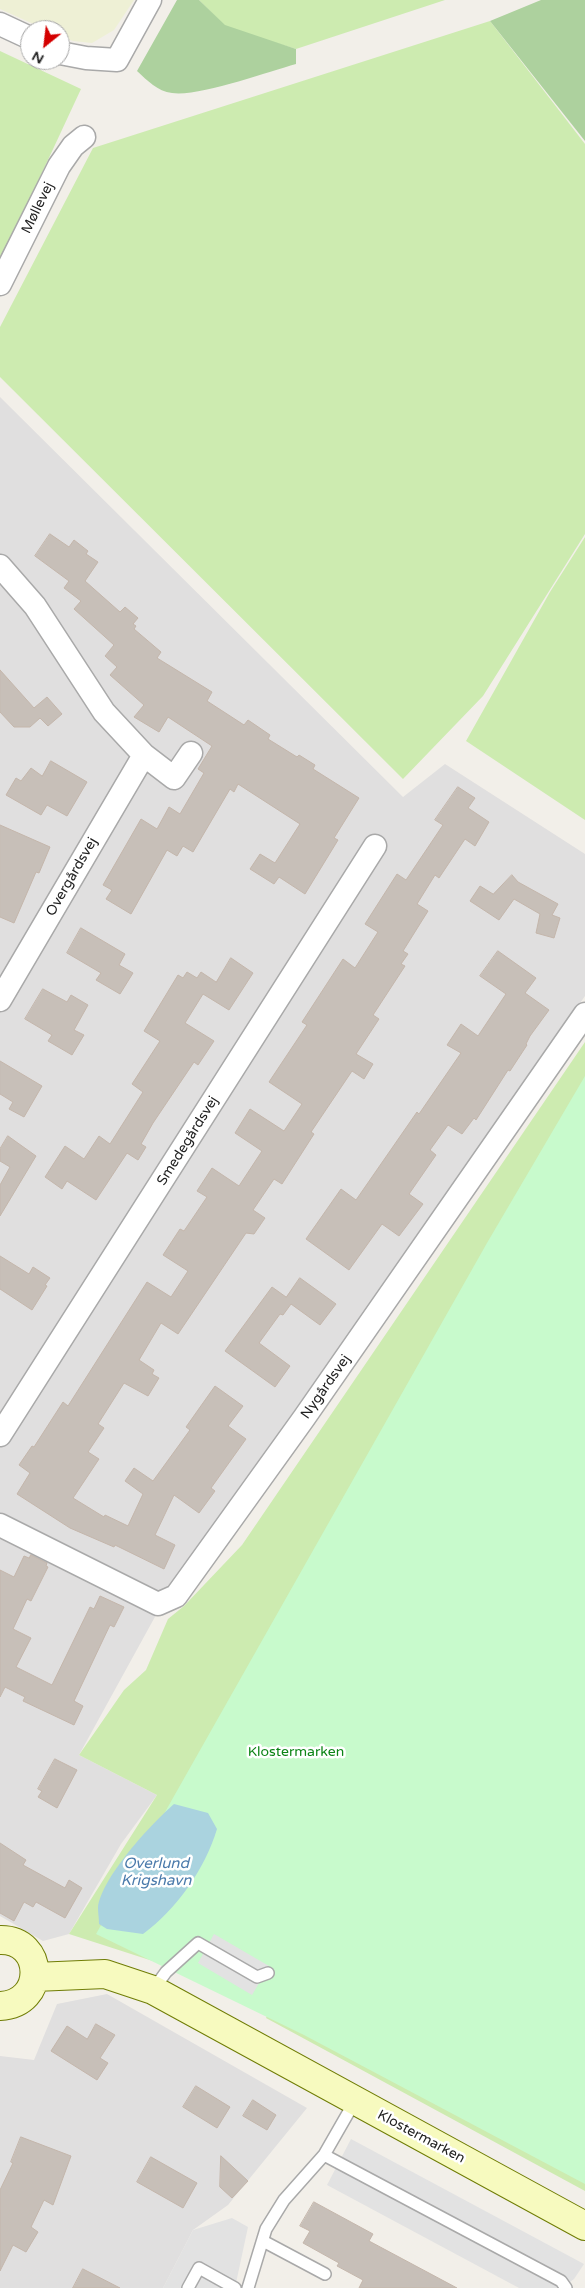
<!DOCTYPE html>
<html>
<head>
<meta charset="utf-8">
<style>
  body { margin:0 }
  #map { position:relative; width:585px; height:2288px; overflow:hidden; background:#f2efe9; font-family:"Varela Round",sans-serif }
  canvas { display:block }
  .north { position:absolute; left:20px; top:20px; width:50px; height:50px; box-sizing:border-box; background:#fff; border:1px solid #a7a7a7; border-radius:50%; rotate:209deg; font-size:14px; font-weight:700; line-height:20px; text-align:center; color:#222 }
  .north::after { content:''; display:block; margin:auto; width:18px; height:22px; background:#d40000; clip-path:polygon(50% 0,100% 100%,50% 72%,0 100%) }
</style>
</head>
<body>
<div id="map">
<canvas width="585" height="2288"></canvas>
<div class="north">N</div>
</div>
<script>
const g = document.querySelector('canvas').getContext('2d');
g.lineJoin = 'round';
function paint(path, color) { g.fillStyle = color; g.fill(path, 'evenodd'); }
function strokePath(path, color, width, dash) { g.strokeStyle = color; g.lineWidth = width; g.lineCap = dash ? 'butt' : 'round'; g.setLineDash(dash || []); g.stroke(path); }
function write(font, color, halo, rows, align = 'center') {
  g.font = font + ' "Varela Round",sans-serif'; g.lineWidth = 5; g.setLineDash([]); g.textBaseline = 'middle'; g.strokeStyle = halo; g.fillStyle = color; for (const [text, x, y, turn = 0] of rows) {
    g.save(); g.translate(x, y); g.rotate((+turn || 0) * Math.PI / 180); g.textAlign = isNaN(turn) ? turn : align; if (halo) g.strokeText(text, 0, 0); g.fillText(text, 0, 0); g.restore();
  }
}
paint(new Path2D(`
  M0 397 403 797 445 764 585 854V996L173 1584 79 1755 157 1795 121 1844 69 1934 43 1941 0 1916Z
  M107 1994 307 2108 228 2205 193 2230 163 2288H0V2056L34 2060 57 2004Z`), '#e0dfdf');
paint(new Path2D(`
  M0 0H134L114 30 92 43 73 41 60 36V30H47L0 9Z`), '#eef0d5');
paint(new Path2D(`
  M199 0H445L296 49 227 28Z
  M490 21 585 144V534L483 696 403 779 0 377V327L93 148Z
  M0 51 81 89 0 263Z
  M585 537V820L466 741 550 592Z
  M585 1042V2191L266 2018 290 1965 159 1963 69 1934 157 1795 79 1755 124 1690 146 1670 168 1619 184 1606 242 1545Z`), '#cdebb0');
paint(new Path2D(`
  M177 0H199L225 25 296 49V64C267 72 199 97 172 93 157 91 148 81 137 71Z
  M541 0H585V141L490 21Z`), '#add19e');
paint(new Path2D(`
  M585 1076V2184L304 2035 96 1934 487 1243Z`), '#c8facc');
paint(new Path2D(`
  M214 1934 269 1966 252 1995 198 1963Z
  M351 2139 584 2264 574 2279 562 2288H519L327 2185Z
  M232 2218 248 2227 236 2283 244 2288H163L193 2230Z`), '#e2e2e2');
paint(new Path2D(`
  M174 1804 208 1813 217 1829C205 1869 176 1910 143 1934L107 1929 99 1924C99 1918 98 1913 98 1908 101 1878 151 1824 174 1804Z`), '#aad3df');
const building = new Path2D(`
  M50 534 69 547 74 540 88 551 86 554 98 562 85 581 120 612 125 607 138 618 133 624 136 626 134 629 161 652 157 658 212 692 207 701 244 725 248 720 270 735 268 739 297 757 299 755 315 765 313 769 359 798 334 838 338 840 305 894 279 877 274 884 250 869 260 854 275 863 300 824 238 784 234 792 230 789 193 852 183 846 177 856 167 850 131 914 106 899 112 890 103 885 141 819 157 829 169 807 180 814 204 773 198 769 212 746 168 717 159 732 134 717 144 705 110 675 117 667 105 656 114 645 74 609 81 601 64 588 69 581 35 556Z
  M0 670 34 708 47 697 62 714 48 726 40 718 30 727H14L0 712Z
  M51 761 87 782 67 816 47 805 41 815 6 795 16 778 21 781 31 768 42 776Z
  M458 787 475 798 468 808 489 822 475 846 465 839 439 878 435 875 417 904 428 911 403 951 408 954 401 964 405 966 373 1015 379 1019 356 1054 373 1064 364 1079 352 1071 311 1132 314 1134 282 1184 274 1179 253 1210 265 1218 254 1234 246 1233 178 1334 161 1323 139 1360 154 1370 152 1374 159 1378 148 1396 124 1383 98 1424 104 1428 88 1452 99 1459 73 1498 104 1517 105 1515 128 1526 143 1494 125 1481 134 1468 153 1481 190 1430 186 1427 215 1386 243 1406 228 1426 246 1439 211 1488 215 1491 199 1513 174 1495 155 1535 175 1545 164 1569 115 1545 114 1547 70 1528 17 1494 30 1473 19 1465 32 1446 34 1447 63 1402 68 1406 147 1282 171 1297 188 1271 163 1255 180 1229 184 1231 207 1197 197 1191 212 1168 239 1186 262 1151 235 1133 250 1109 284 1131 302 1104 269 1082 307 1025 302 1022 343 959 355 968 378 932 365 924 397 874 406 880 443 825 435 820Z
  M0 825 50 847 39 873 36 872 14 923 0 917Z
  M512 875 518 882 558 904 552 915 560 918 554 938 536 933 540 914 514 899 499 920 470 901 480 886 493 894Z
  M81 928 125 954 119 965 133 973 120 994 96 980 101 973 67 953Z
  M498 951 536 978 525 993 549 1010 530 1036 526 1044 527 1045 510 1071 508 1070 476 1120 474 1118 462 1134 448 1125 430 1150 436 1155 409 1194 423 1204 399 1236 382 1224 349 1270 306 1239 341 1189 356 1200 417 1112 419 1114 461 1053 447 1045 461 1024 478 1036 506 994 480 976Z
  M231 958 253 973 229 1010 203 994 185 1023 214 1041 198 1065 194 1062 153 1123 141 1144 146 1147 138 1160 127 1153 96 1200 67 1181 62 1189 45 1177 65 1146 84 1159 99 1136 110 1144 143 1092 132 1084 160 1041 144 1031 178 975 183 978 187 972 197 978 201 972 216 982Z
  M43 989 67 1002 71 995 88 1005 74 1030 84 1035 72 1055 48 1041 52 1035 25 1019Z
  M0 1061 42 1086 24 1117 9 1109 13 1102 0 1094Z
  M8 1136 36 1156 0 1216V1185L10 1167 0 1161V1149Z
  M0 1256 29 1274 33 1267 50 1278 45 1285 47 1286 32 1310 0 1289Z
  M300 1278 336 1304 320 1325 291 1304 283 1315 280 1314 259 1343 290 1366 275 1387 225 1351 272 1287 286 1297Z
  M31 1555 47 1563 46 1566 48 1567 31 1601 27 1599 13 1629 31 1638 16 1667 52 1685 90 1607 94 1609 100 1596 124 1607 114 1627 110 1625 74 1701 83 1706 74 1725 23 1701 25 1697 5 1687 0 1697V1570L14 1577 24 1556 29 1558Z
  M55 1759 77 1770 57 1808 38 1797 42 1791 38 1789Z
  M0 1843 26 1860 23 1865 65 1888 69 1880 82 1888 65 1918 36 1902 33 1907 24 1902 14 1921 0 1913Z
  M96 2024 115 2035 100 2058 108 2063 97 2080 51 2051 67 2026 87 2039Z
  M196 2086 230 2107 217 2128 183 2107Z
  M253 2100 276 2115 267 2130 243 2116Z
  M21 2137 71 2156 53 2205 44 2200 31 2227 38 2232 26 2252 13 2245 0 2271V2190L13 2163 11 2162Z
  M221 2156 248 2181 232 2198 220 2187Z
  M151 2157 197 2183 183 2208 137 2182Z
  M314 2202 373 2234 369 2241 457 2288H359L363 2280 337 2266 339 2263 303 2243 310 2231 300 2226Z
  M83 2269 120 2288H73Z`);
paint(building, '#c7bfb8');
strokePath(building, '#c4b6ab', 1);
const lane = new Path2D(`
  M153 1990 166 1972 198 1943 257 1977 268 1973
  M324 2155 561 2281 566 2288
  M263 2241 325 2274
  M188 2288 199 2268 235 2288
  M248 2288 266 2229 284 2200 324 2155 355 2101`);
const street = new Path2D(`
  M0 24 30 38
  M60 53 86 58 117 60 150 0
  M0 284 59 166 73 146 84 137
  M0 566 35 606 104 712 144 755 0 1000
  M144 755 174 778 191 753
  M0 1435 375 846
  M0 1525 158 1604 176 1596 304 1418 585 1014`);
const secondary = new Path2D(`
  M0 1940C45 1939 47 2004 0 2006
  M35 1977 105 1974 153 1990 585 2226`);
strokePath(lane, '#a9a9a9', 14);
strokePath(street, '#a9a9a9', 25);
strokePath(secondary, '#707d05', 30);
strokePath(lane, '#fff', 11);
strokePath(street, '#fff', 22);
strokePath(secondary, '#f7fabf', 28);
write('14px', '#222', '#fff', [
  ["Møllevej",38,208,-64],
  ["Overgårdsvej",72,877,-60],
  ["Smedegårdsvej",188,1141,-58],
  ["Nygårdsvej",326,1387,-55],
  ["Klostermarken",421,2137,28]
]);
write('14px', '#0c8416', '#fff', [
  ["Klostermarken",296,1752]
]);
write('italic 15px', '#4a7aab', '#fff', [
  ["Overlund",156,1864],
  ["Krigshavn",156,1881]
]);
</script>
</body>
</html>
